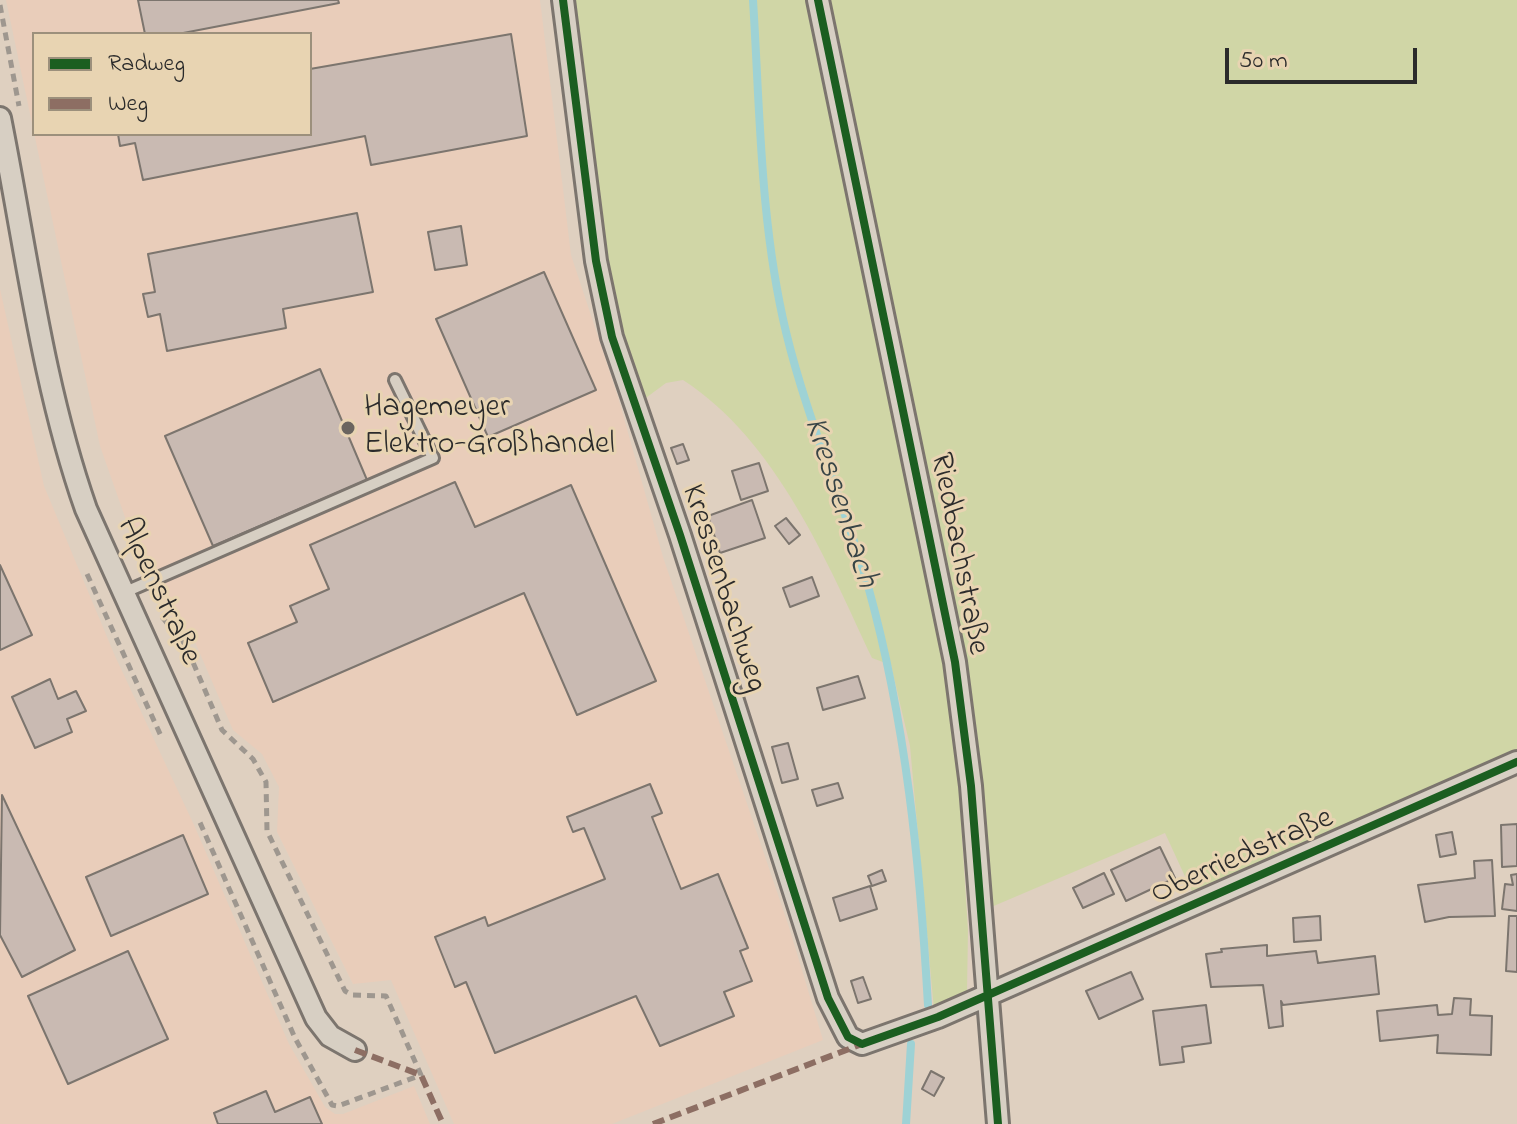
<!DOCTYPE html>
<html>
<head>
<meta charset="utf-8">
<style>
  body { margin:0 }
  #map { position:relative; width:1517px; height:1124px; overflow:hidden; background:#dfd0c0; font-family:"Indie Flower",sans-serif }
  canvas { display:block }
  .legend { position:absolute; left:32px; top:32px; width:280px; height:104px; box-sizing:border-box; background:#e8d4b2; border:2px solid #9c907c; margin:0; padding:10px 14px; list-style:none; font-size:24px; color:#2b2b2b }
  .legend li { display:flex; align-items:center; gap:16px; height:40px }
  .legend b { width:40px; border:2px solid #9c907c }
  .scale { position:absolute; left:1225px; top:48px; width:192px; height:36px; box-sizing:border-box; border:4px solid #2b2b2b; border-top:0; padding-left:10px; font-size:24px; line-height:28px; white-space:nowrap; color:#2b2b2b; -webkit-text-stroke:6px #e8d4b2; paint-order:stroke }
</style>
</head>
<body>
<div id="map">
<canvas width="1517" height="1124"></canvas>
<ul class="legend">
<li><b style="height:10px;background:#1b5e20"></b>Radweg</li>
<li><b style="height:10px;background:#8d6e63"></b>Weg</li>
</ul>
<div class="scale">50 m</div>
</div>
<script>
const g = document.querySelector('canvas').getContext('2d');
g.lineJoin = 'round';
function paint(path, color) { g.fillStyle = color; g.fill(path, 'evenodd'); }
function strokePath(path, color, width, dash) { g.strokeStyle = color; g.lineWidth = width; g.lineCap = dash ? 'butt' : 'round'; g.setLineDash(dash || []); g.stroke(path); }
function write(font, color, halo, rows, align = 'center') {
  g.font = font + ' "Indie Flower",sans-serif'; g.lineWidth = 6; g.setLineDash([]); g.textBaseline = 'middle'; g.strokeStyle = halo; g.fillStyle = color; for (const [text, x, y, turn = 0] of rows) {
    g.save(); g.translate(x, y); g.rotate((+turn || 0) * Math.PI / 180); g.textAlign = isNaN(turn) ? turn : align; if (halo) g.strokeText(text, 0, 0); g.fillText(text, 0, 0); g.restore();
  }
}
paint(new Path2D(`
  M6 0H540L571 255 618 397 663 557 789 927 823 1040 612 1124H454L391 980 353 984 277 832 279 787 262 754 233 730 195 642 161 604 139 557 100 446ZM34 34H310V134H34Z
  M0 289 44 486 115 656 194 825 289 1044 325 1107 335 1114H343L414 1086 430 1124H0Z`), '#e9cdba');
paint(new Path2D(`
  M568 0H808L954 712 968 930 967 992 962 999 934 1010 910 746 891 665 872 658C827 561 776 440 683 380L666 383 639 403 610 305Z
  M828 0H1517V753L1194 896 1165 833 989 908 979 750 971 688Z`), '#d0d6a6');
strokePath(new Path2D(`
  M753 0C760 110 760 224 786 332 807 419 843 500 868 586 906 722 920 864 928 1005
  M906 1124 911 1044`), '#9ed2d5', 8);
const building = new Path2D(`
  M138 0H338L339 3 178 34H145Z
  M511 34 527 136 371 165 365 136 143 180 135 143 120 146 118 134H310V69Z
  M357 213 373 292 283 309 286 328 167 351 160 314 148 317 143 294 155 292 148 254Z
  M461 226 467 265 435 270 428 232Z
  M544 272 596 390 488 437 436 319Z
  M320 369 367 480 213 546 165 436Z
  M683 444 689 460 677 464 671 448Z
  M759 463 768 491 741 500 732 471Z
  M455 482 475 527 571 485 656 681 577 715 524 593 273 702 248 643 297 622 290 606 329 589 310 545Z
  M752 500 765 538 720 553 708 516Z
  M786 518 800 535 789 544 775 526Z
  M0 565 32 635 0 650Z
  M812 577 819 596 790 607 783 588Z
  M858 676 865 698 823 710 817 688Z
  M50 679 58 699 76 691 86 711 67 719 72 732 35 748 12 697Z
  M788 743 798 779 782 783 772 747Z
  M838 783 843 798 817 806 812 790Z
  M650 784 662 813 652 817 681 889 718 874 748 948 740 951 752 981 724 992 734 1016 660 1046 636 996 495 1053 466 982 455 987 435 937 485 917 488 926 605 879 584 828 573 832 567 817Z
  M2 795 75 950 22 977 0 935Z
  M1517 824V866L1502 867 1501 825Z
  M1452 832 1456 854 1440 857 1436 835Z
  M183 835 208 894 111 936 86 877Z
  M1160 847 1175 878 1126 901 1111 870Z
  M1492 860 1495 916 1449 917 1425 922 1418 885 1475 878 1474 861Z
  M882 870 886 881 872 886 868 876Z
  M1104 873 1114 894 1083 908 1073 888Z
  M1517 874V911L1502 909 1505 884 1513 885 1511 875Z
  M870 886 877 909 840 921 833 898Z
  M1320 916 1321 940 1294 942 1293 918Z
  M1509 916H1517V972L1506 971Z
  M1267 945V956L1316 951 1318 963 1375 956 1379 994 1283 1005 1281 1001 1283 1026 1269 1028 1263 985 1211 987 1206 954 1222 952 1221 949Z
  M128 951 168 1039 68 1084 28 996Z
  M1131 972 1143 999 1099 1019 1086 991Z
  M863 977 871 999 858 1003 851 981Z
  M1454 998 1471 999 1470 1015 1492 1016 1491 1055 1437 1053 1438 1035 1380 1041 1377 1011 1437 1005 1438 1015 1452 1014Z
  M1206 1005 1211 1043 1182 1047 1184 1062 1160 1065 1153 1011Z
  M931 1071 944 1078 934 1096 922 1089Z
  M266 1091 275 1112 310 1097 322 1124H218L214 1113Z`);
paint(building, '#c9bab2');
strokePath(building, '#7c756e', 2);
const lane = new Path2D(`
  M123 593 433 458 395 380`);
const street = new Path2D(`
  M563 0 596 261 612 337 680 535 828 998 848 1037 862 1044 938 1017 1517 762
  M818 0 955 662 971 786 998 1124
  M0 118C26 248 42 384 86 509L316 1018 330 1036 355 1050`);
strokePath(lane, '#7c756e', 16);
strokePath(street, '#7c756e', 26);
strokePath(new Path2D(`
  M0 5 19 106
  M87 574 161 736
  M162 617 186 646 222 730 253 759 266 782 267 831 345 991 352 995 386 996 421 1075 338 1106 332 1105 295 1038 198 818`), '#9e978f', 5, [8, 6]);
strokePath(lane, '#d7cfc3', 10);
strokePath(street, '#d7cfc3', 20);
strokePath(new Path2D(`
  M355 1050 421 1075 443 1124
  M653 1124 862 1044`), '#8d6e63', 6, [12, 6]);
strokePath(new Path2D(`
  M563 0 596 261 612 337 680 535 828 998 848 1037 862 1044 938 1017 1517 762
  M818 0 955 662 971 786 998 1124`), '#1b5e20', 8);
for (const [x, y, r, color] of [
  [348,428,8,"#6a655f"]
]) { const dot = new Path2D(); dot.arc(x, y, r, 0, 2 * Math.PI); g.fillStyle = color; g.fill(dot); strokePath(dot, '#e8d4b2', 3); }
write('32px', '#2b2b2b', '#e8d4b2', [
  ["Hagemeyer",364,410],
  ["Elektro-Großhandel",364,447]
], 'left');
write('32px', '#2b2b2b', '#e8d4b2', [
  ["Riedbachstraße",957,554,79],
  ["Kressenbachweg",722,589,72],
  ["Alpenstraße",157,592,65],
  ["Oberriedstraße",1243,858,-24]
]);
write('italic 34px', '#384446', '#e8d4b2', [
  ["Kressenbach",838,503,72]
]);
</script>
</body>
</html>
